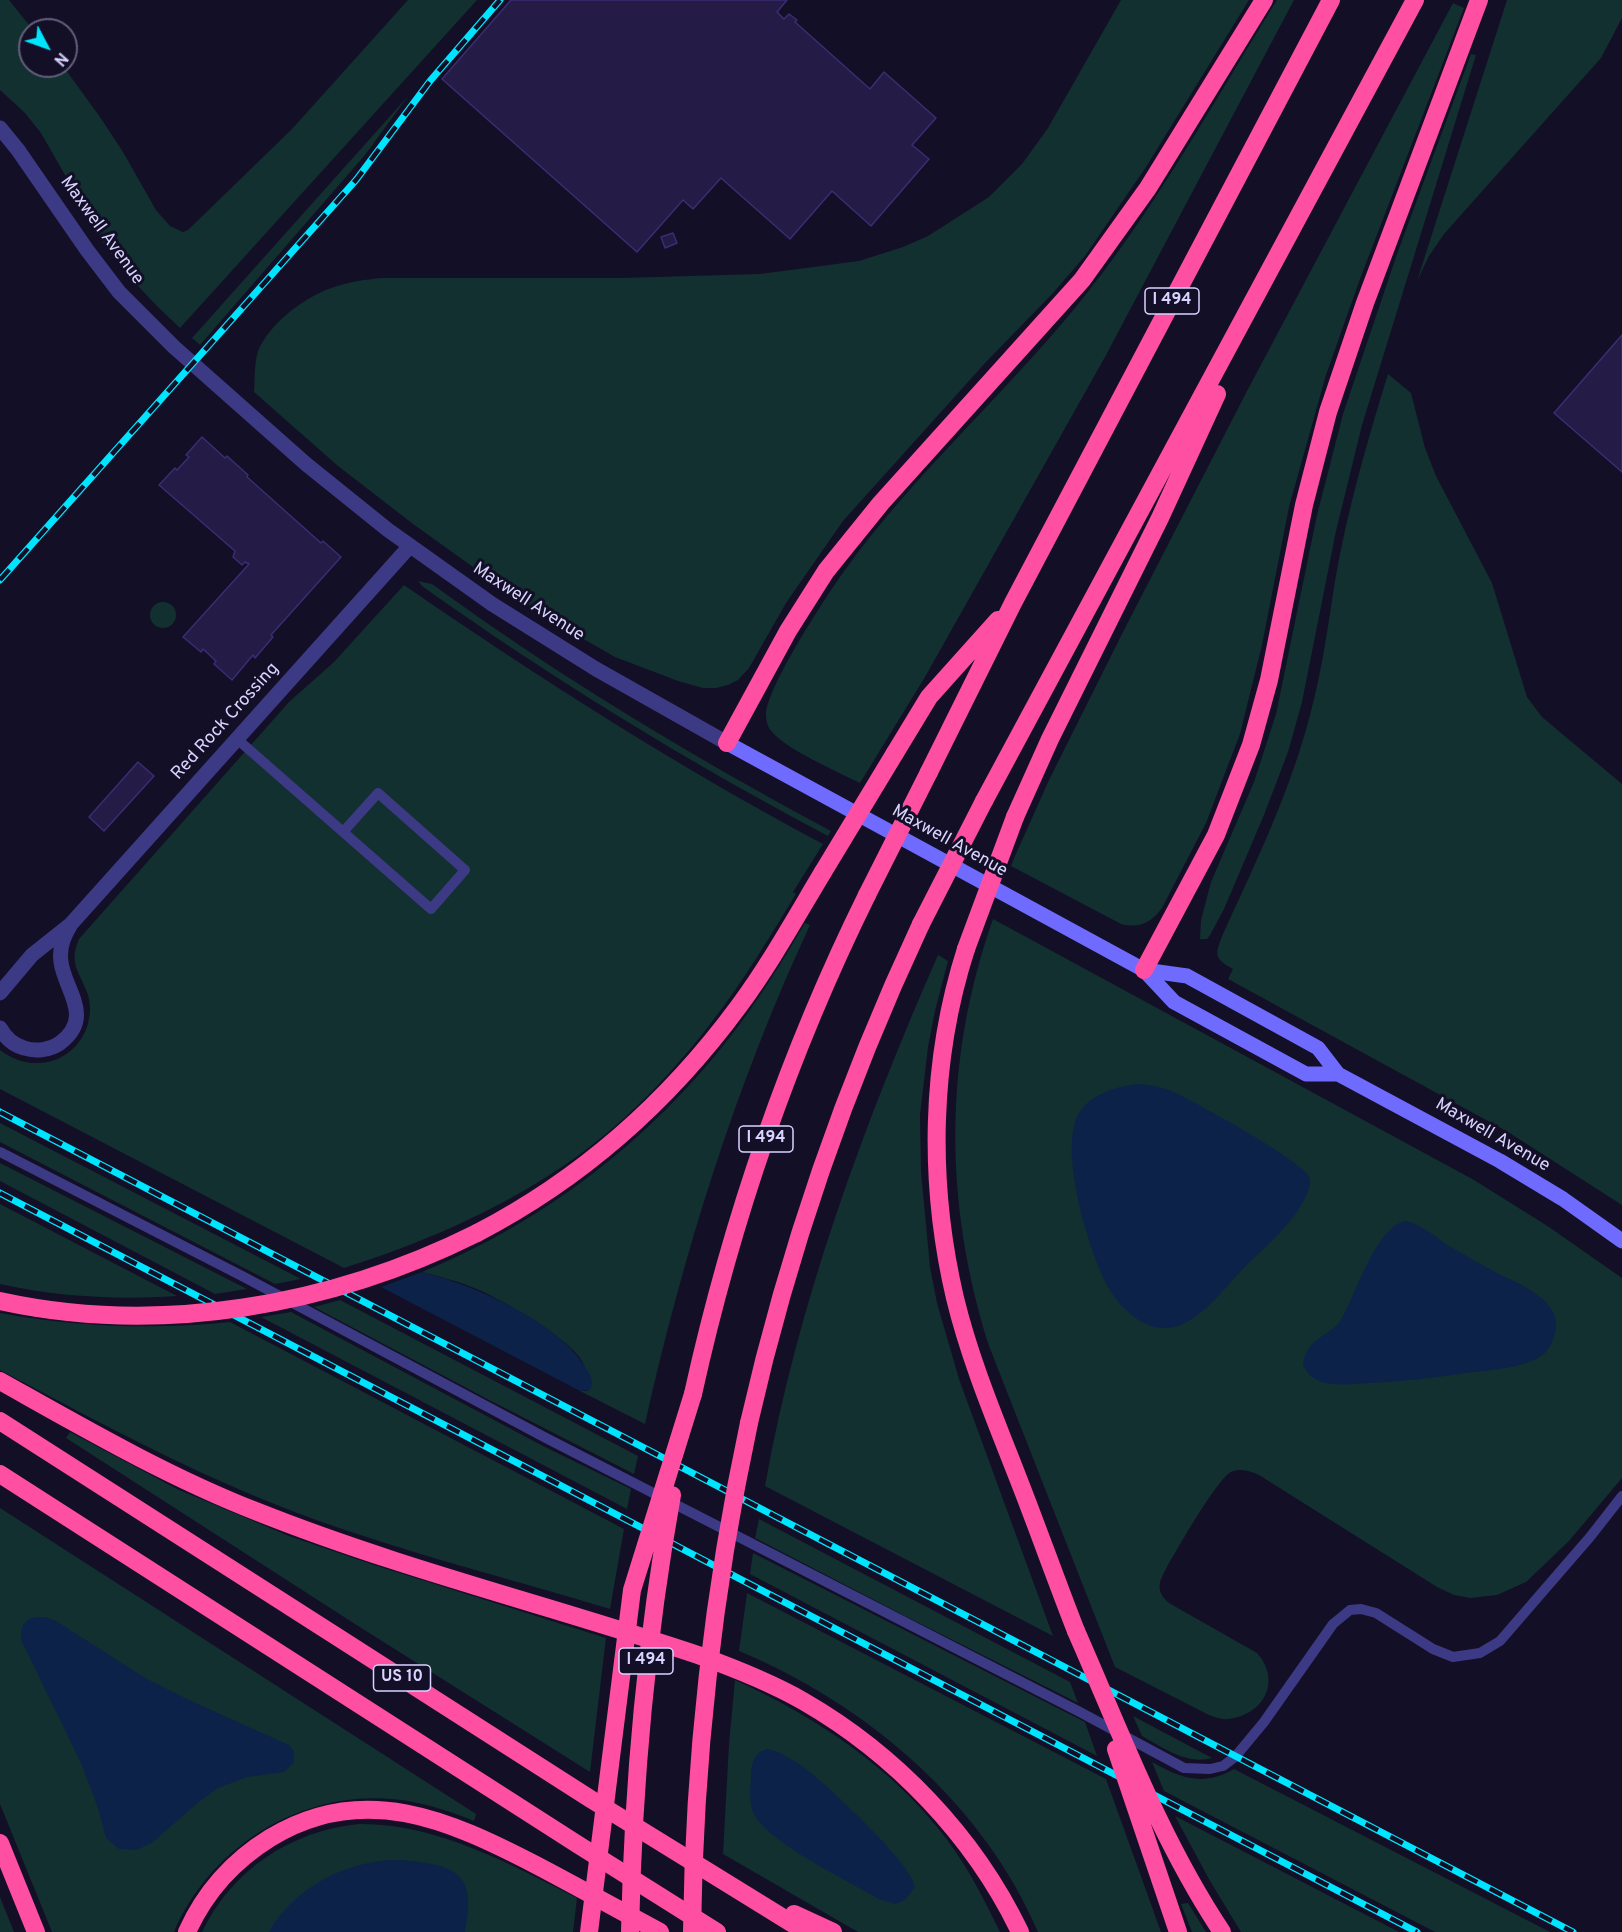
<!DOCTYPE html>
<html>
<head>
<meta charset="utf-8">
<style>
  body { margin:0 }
  #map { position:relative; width:1622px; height:1932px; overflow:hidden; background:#130f26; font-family:Overpass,sans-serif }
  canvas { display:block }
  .north { position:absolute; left:18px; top:18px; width:60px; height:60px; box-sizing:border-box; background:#130f26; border:2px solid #625e7d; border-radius:50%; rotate:131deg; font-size:16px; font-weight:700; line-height:24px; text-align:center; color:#d9d4ff }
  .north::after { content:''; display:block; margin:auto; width:21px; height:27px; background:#00e5ff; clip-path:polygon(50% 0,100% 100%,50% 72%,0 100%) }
</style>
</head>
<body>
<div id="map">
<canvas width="1622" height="1932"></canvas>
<div class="north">N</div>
</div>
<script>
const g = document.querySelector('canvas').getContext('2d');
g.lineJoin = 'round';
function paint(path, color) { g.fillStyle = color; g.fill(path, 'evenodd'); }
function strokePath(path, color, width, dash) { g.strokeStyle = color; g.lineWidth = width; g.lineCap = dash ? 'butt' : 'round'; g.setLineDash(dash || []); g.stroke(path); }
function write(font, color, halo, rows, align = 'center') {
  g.font = font + ' Overpass,sans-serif'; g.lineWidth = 6; g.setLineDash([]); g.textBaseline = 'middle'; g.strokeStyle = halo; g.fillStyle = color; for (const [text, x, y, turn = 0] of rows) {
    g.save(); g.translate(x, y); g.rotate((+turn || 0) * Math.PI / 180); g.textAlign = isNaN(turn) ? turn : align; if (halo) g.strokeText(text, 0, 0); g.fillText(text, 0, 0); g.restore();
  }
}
paint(new Path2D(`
  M0 0H9L33 30H30V66H63L100 117 123 152 156 210 170 226 183 232 188 230 292 129 408 0H477L180 328C154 304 128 277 106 247L41 133 25 113 0 90Z
  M1121 0H1249L1146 167 1085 256 1053 293 986 362 843 521 786 603 749 668 738 680 728 685 716 688H703L678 681 615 657 580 637 501 587 413 524 338 466 254 392C255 379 254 364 258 351 264 337 275 324 286 315 317 289 344 281 383 278H620L760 274 859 261 903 247 928 236 989 197 1022 164 1048 128Z
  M1277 0H1294L1105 357 925 677 860 783C838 772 788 750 773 733 768 728 766 722 766 715 766 690 816 613 831 590 900 487 996 404 1075 308 1153 213 1212 104 1277 0Z
  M1507 0H1622V18L1601 58 1444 234 1429 256 1417 281Z
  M1453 3 1464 8 1360 279 1326 375 1289 507 1262 645 1240 734 1206 823 1162 908C1152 922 1139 929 1121 924L1011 866 1015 856 1049 780 1123 632 1247 391Z
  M1471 54 1476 55 1362 425 1336 531 1302 702 1288 752 1264 815 1224 909 1210 935 1207 939H1200L1201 920 1211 882 1254 782 1276 714 1317 515 1343 414 1397 254Z
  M409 95 365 155 200 345 192 338Z
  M1388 374 1411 393 1425 448 1436 476 1492 583 1527 697 1542 717 1622 784V1205L1508 1132 1228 979 1233 969C1213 958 1215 954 1223 934 1256 862 1290 792 1310 715 1322 671 1328 626 1335 581 1347 511 1367 442 1388 374Z
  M418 581 432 584C558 676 693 757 831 831L828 836C688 762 551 678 422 586Z
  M404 585C539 678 678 767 823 844L793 892 796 894C769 938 743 982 711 1023 668 1079 614 1134 554 1172 490 1214 417 1245 344 1268L0 1089V1050C16 1062 33 1066 52 1061 79 1053 96 1023 88 995 80 972 68 964 79 939L289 702 334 662Z
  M150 615a13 13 0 1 1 26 0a13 13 0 1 1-26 0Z
  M993 919 1474 1180 1549 1227 1622 1278V1478L1569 1541 1526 1582 1497 1595 1470 1598 1454 1595 1437 1587 1259 1475C1250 1471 1241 1468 1231 1472 1217 1479 1176 1551 1166 1569 1158 1583 1156 1592 1169 1603L1257 1653C1282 1681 1264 1715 1228 1719 1222 1720 1215 1717 1209 1715L1115 1667 989 1346C944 1203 943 1061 993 919Z
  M805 923 810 925C736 1084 683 1254 645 1424L580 1391H587L591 1387C588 1379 586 1369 582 1361 569 1338 504 1301 479 1290 461 1282 441 1277 422 1272 544 1222 649 1141 730 1037 758 1001 782 962 805 923Z
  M938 955 948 961 935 1011 928 1047 920 1115 921 1172 930 1267 937 1303 959 1379 1053 1636 765 1486C798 1302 863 1126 938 955Z
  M0 1123 301 1279 275 1284 0 1142Z
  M0 1163 247 1289 215 1294 0 1181Z
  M0 1204 177 1296C119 1300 58 1297 0 1284Z
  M340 1300 638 1456 634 1474 491 1401 314 1307Z
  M291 1312 543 1446 631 1489 627 1509 261 1317Z
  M0 1313C77 1327 152 1330 230 1322L624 1529 610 1609C499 1575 385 1548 277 1505 181 1467 91 1418 0 1370Z
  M70 1432 177 1489 289 1536 371 1564 606 1638 590 1772 355 1624 66 1438Z
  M0 1508 476 1814 474 1821C453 1812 430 1805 408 1801 309 1785 213 1842 174 1932H52L0 1804Z
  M759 1519 1070 1682 1078 1703 905 1616 755 1538Z
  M753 1553 1085 1722 1097 1756 750 1574Z
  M747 1593 1106 1779 1161 1932H1038C983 1803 866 1704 739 1651Z
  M735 1680C816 1717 894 1768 948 1841 969 1869 985 1901 1000 1932H858L723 1854 729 1744Z
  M1133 1716 1212 1758C1186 1765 1164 1748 1142 1736Z
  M1152 1762C1181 1778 1203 1787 1234 1769L1550 1932H1435L1164 1791Z
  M1175 1816 1399 1932H1241L1210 1881Z
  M359 1824C436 1823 510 1864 577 1898L573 1932H202C232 1870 290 1831 359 1824Z
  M0 1897 14 1932H0Z
  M1188 1903 1206 1932H1192L1181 1904Z`), '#12302f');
paint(new Path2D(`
  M1138 1084C1151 1085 1162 1087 1174 1092 1193 1101 1309 1164 1310 1179 1311 1192 1299 1210 1291 1220 1277 1237 1259 1253 1243 1269 1228 1284 1210 1308 1192 1319 1184 1324 1175 1328 1166 1328 1143 1329 1123 1310 1111 1292 1090 1258 1057 1149 1079 1113 1091 1094 1117 1086 1138 1084Z
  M1406 1221C1422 1225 1436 1237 1449 1246 1465 1255 1480 1264 1497 1273 1521 1285 1567 1302 1554 1337 1551 1346 1546 1354 1538 1358 1517 1369 1489 1370 1466 1373 1433 1378 1400 1382 1367 1383 1353 1384 1339 1386 1326 1383 1315 1381 1306 1374 1303 1364 1307 1335 1332 1338 1343 1316 1356 1293 1377 1225 1406 1221Z
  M422 1272C473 1285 554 1319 584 1365 589 1373 595 1380 590 1390L580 1391 381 1287Z
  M36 1617H45L56 1621 147 1679 191 1701 289 1745 294 1751V1763L284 1772 247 1777 218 1788 200 1801 153 1842 137 1850 119 1849 106 1838 98 1808 81 1763 22 1642C19 1630 23 1619 36 1617Z
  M767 1749C779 1751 791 1759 801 1765 823 1781 913 1864 915 1887L905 1900 895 1904 879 1899C850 1882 769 1843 754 1814 748 1803 751 1786 751 1773 752 1762 755 1752 767 1749Z
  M401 1860C456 1865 477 1872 465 1932H269C293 1887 351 1858 401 1860Z`), '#0c2248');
const building = new Path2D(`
  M511 0H787L777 12 784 19 789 14 797 20 795 22 870 89 884 72 936 118 912 145 929 159 871 226 832 191 790 239 721 178 693 209 683 200 637 252 442 79Z
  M673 233 677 243 665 248 661 237Z
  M1622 335V472L1554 413Z
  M202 437 225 458 227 456 248 475 247 477 321 543 323 541 341 557 271 635 273 637 255 658 253 655 232 680 214 664 216 661 203 649 201 652 183 637 249 564 245 562 242 565 233 557 235 551 159 485 175 468 177 470 189 457 186 455Z
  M138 762 154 776 104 831 89 817Z`);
paint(building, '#241b47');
strokePath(building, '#3b2d73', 1.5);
strokePath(new Path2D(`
  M237 739 431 909 465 870 378 793 343 832
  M0 1152 244 1277 546 1438 1078 1711 1184 1768 1210 1769 1223 1766 1235 1757 1264 1722 1333 1624 1350 1610 1361 1609 1376 1613 1433 1649 1453 1657 1480 1653 1500 1641 1590 1537 1622 1496`), '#3d3a85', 10);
strokePath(new Path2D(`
  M0 993 32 955 71 924 410 546
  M0 1028C5 1037 13 1045 24 1048 36 1052 50 1050 60 1043 95 1017 64 989 61 962 59 949 63 937 70 926`), '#3d3a85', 15);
strokePath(new Path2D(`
  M0 128 18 150 87 250 119 292 174 347 306 464 388 530 492 604 596 669 727 743`), '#3d3a85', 15);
strokePath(new Path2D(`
  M727 743 1144 970 1174 1002 1306 1074H1338
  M1144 970 1187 976 1318 1048 1338 1074 1500 1161 1563 1199 1622 1241`), '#6f6bff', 15);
strokePath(new Path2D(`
  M727 743 788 631 826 571 881 503 1082 280 1148 188 1264 0
  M895 753 929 697 998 620
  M929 772 1013 603 1331 0
  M984 801 1415 0
  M1015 817 1050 739 1160 518 1217 394
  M966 949C930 1061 928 1183 955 1298 970 1360 995 1419 1018 1478 1038 1529 1056 1580 1076 1631
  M1144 970 1216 835 1251 745 1269 680 1304 505 1328 412 1365 303 1479 0
  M477 1233C581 1179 669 1101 739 1006 770 964 796 917 823 872
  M0 1381C84 1428 168 1477 258 1512 401 1569 552 1606 698 1655 734 1668 770 1682 803 1701 895 1754 974 1836 1020 1932
  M693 1394C731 1222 789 1053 867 895
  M0 1421 589 1798 806 1932
  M749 1423C788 1251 846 1084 921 924
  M0 1474 577 1844 717 1932
  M0 1843 36 1932
  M794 1914 833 1932
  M187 1932C205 1892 233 1861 270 1838 363 1781 449 1820 536 1865 578 1887 619 1910 660 1932`), '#ff4fa3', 18);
const rail = new Path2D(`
  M0 580 356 180 430 81 500 0
  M0 1112 1573 1932
  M0 1193 1417 1932`);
strokePath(rail, '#00e5ff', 7);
strokePath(rail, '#130f26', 4.5, [14]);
strokePath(new Path2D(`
  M823 872 895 753
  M867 895 929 772
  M921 924 984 801
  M966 949 1015 817
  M0 1301C160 1336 331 1306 477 1233
  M1076 1631C1121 1733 1160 1839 1222 1932
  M1116 1749 1178 1932
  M589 1932 632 1590 693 1394
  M630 1932C633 1785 646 1640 672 1495
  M692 1932C694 1760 713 1591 749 1423`), '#ff4fa3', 18);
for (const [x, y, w] of [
  [1172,301,54],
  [766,1139,54],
  [646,1661,54],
  [402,1678,57]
]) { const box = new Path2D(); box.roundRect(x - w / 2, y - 13, w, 26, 4.5); g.fillStyle = '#130f26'; g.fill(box); strokePath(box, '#d9d4ff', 1.5); }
write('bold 16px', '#d9d4ff', null, [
  ["I 494",1172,301],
  ["I 494",766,1139],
  ["I 494",646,1661],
  ["US 10",402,1678]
]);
write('18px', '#d9d4ff', '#130f26', [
  ["Maxwell Avenue",101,231,54],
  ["Maxwell Avenue",528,603,33],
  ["Red Rock Crossing",226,722,-48],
  ["Maxwell Avenue",949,842,29],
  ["Maxwell Avenue",1492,1136,30]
]);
</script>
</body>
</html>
